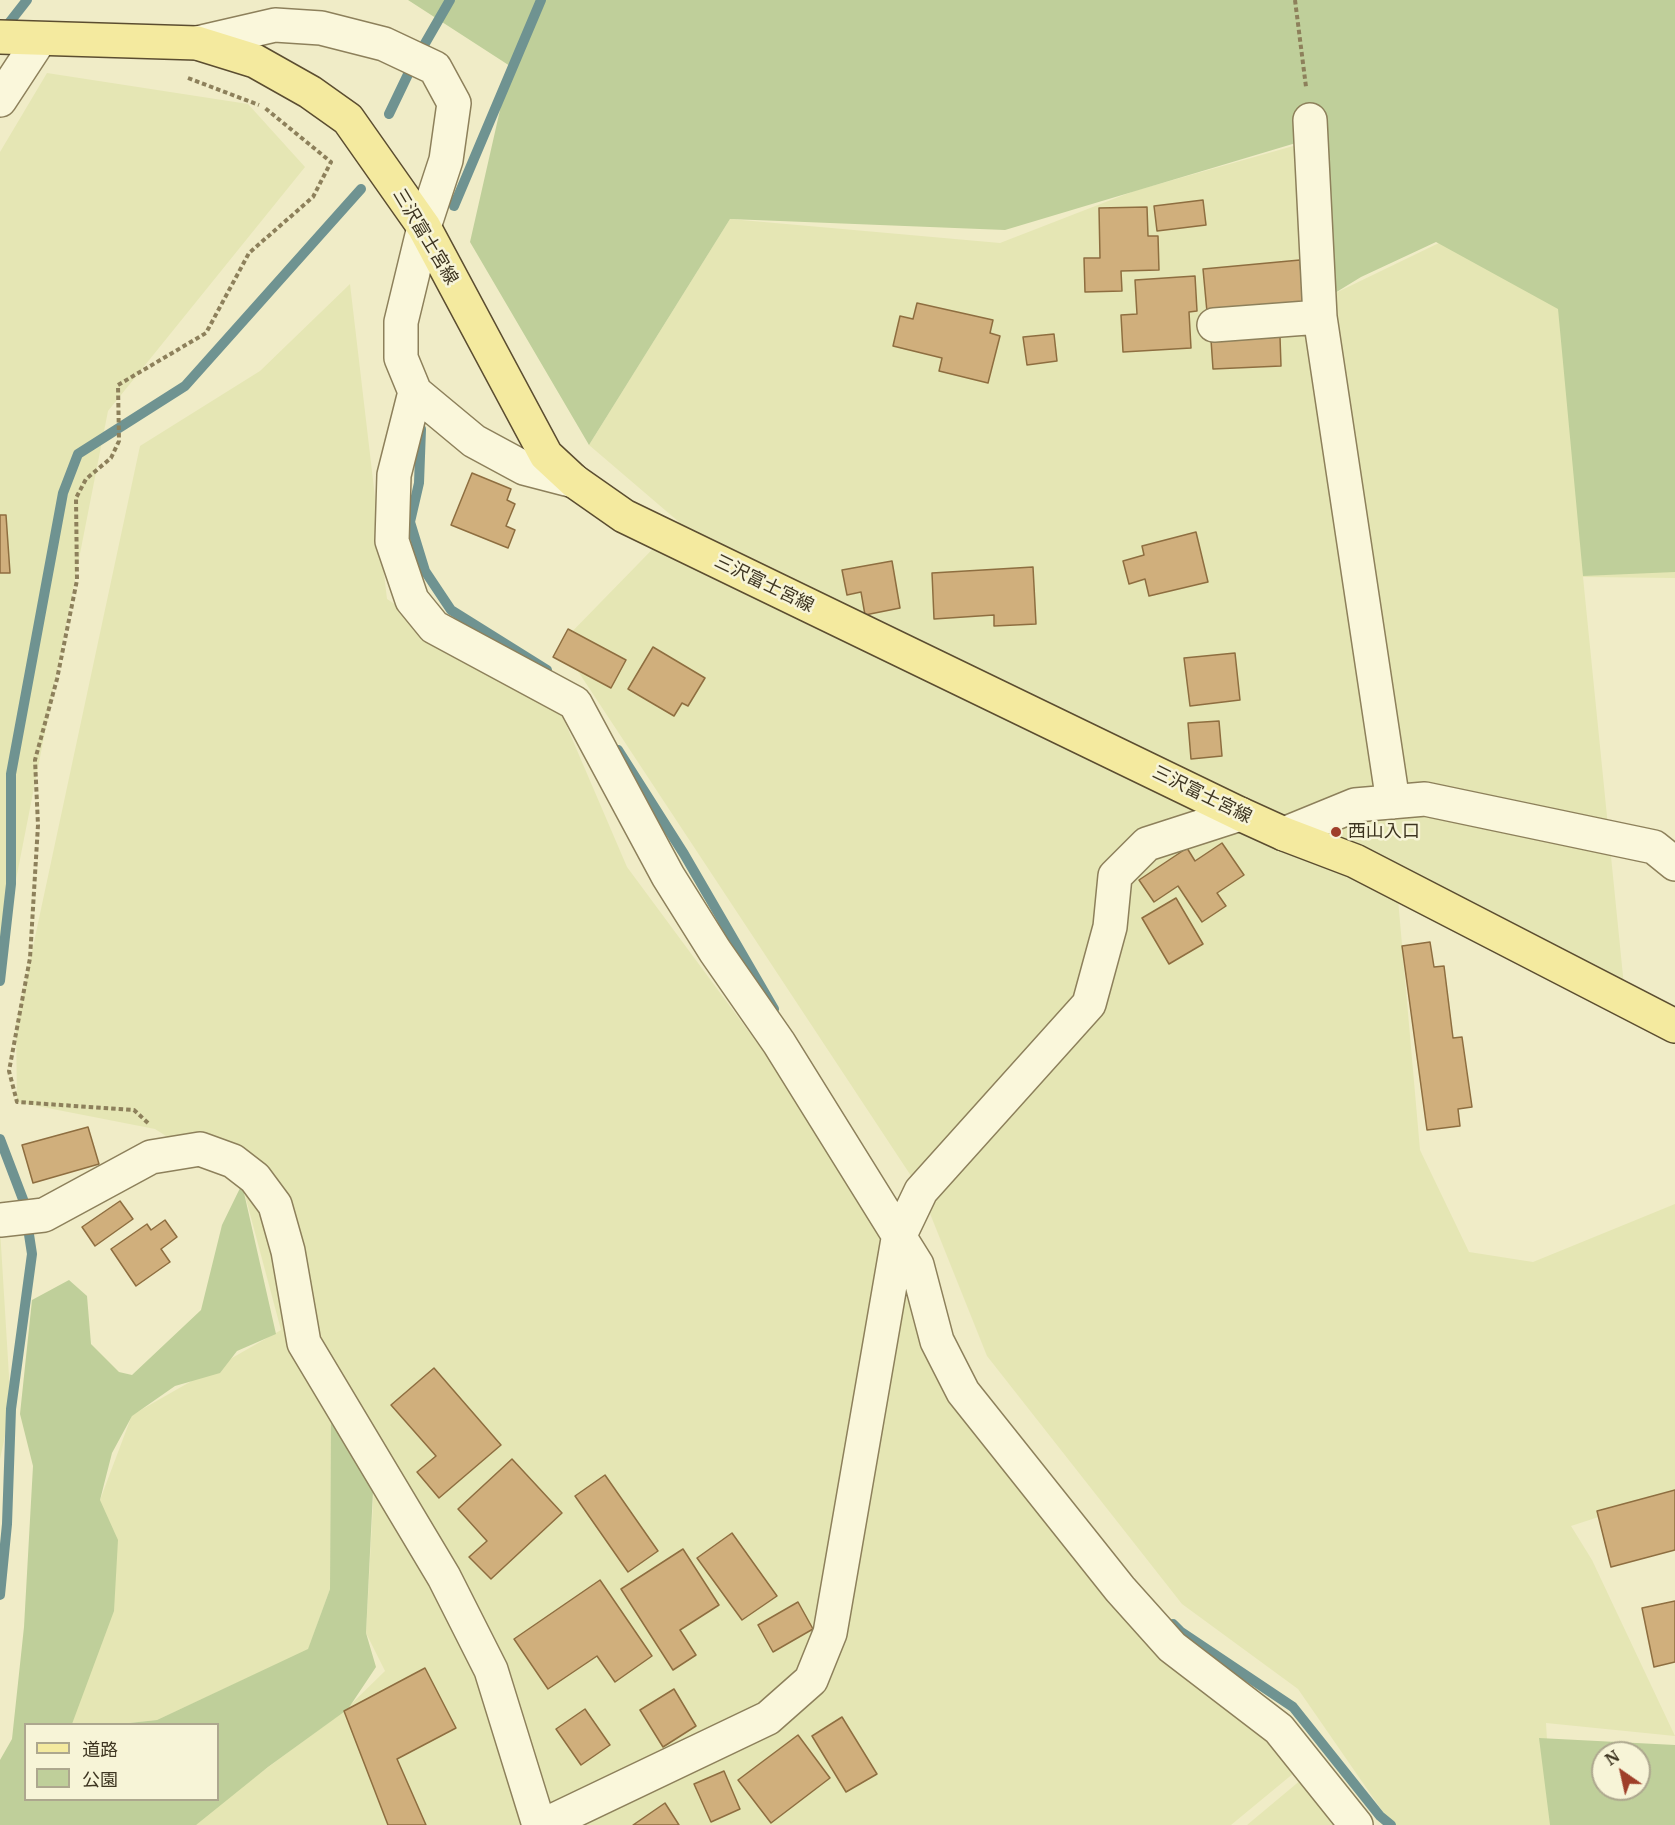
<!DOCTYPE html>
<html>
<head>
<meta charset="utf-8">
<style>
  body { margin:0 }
  #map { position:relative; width:1675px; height:1825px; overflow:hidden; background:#f0ecc7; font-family:Merriweather,"Noto Sans JP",serif }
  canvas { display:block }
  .legend { position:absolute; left:24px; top:1723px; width:195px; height:78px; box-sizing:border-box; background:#f7f4d7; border:2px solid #ada78e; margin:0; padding:8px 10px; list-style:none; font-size:18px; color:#3d3420 }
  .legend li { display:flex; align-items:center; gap:12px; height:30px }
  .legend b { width:30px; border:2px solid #ada78e }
  .north { position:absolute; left:1591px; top:1741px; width:60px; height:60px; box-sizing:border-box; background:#f7f4d7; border:2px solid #ada78e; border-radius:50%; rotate:326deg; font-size:16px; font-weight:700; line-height:24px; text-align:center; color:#3d3420 }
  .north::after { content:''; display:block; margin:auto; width:21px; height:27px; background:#9f3f29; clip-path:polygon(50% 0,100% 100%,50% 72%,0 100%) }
</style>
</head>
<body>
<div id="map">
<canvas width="1675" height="1825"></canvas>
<ul class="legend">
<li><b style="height:8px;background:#f4ea9f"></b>道路</li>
<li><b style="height:16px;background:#bfcf9a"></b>公園</li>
</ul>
<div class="north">N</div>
</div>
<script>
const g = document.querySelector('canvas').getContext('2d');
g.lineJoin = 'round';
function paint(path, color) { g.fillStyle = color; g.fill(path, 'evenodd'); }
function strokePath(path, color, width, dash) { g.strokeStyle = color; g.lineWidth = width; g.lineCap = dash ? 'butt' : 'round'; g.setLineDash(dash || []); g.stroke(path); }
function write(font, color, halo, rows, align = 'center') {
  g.font = font + ' Merriweather,"Noto Sans JP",serif'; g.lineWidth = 5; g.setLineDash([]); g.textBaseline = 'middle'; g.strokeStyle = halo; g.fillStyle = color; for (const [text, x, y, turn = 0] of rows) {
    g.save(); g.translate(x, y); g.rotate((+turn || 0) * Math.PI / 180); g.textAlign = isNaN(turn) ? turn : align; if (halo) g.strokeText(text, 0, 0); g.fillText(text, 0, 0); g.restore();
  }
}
paint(new Path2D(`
  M47 73 248 104 305 167 108 411 0 961V152Z
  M1311 141 1319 301 1565 182 1675 247V578L1583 577 1624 986 1398 899 1420 1150 1469 1252 1533 1262 1675 1204V1492L1571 1526 1592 1560 1675 1736 1546 1723 1552 1825H1392L1298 1689 1182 1604 987 1356 921 1191 560 644 679 522 589 445 730 219 1000 243 1134 191Z
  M350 284 387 599 561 713 627 867 863 1186 940 1383 1097 1574 1136 1632 1306 1763 1231 1825H190L344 1711 385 1671 366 1633 374 1485 331 1416 330 1589 308 1650 157 1720 120 1724H71L100 1500 132 1415 281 1330 242 1184 155 1129 17 1102 16 1026 140 446 260 371Z
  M0 1229 11 1409 0 1459Z
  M1314 1769 1369 1825H1247Z`), '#e5e6b4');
paint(new Path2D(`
  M408 0H1675V572L1583 576 1558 309 1436 242 1361 277 1330 296 1326 134 1005 230 730 219 589 445 470 242 510 66Z
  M242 1184 276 1334 237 1351 220 1373 175 1386 132 1416 112 1453 100 1500 118 1540 114 1611 72 1724H26V1800H218V1724H120L157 1720 308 1649 330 1589 331 1414 373 1491 366 1633 376 1667 348 1709 268 1767 196 1825H0V1760L12 1739 24 1627 33 1466 20 1414 32 1300 69 1280 87 1296 91 1344 119 1372 132 1375 201 1310 222 1225Z
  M1539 1738 1675 1745V1825H1550ZM1603 1753H1639V1789H1603Z`), '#bfcf9a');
strokePath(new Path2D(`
  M2 32 27 0
  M389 114 412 66 450 0
  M454 206 541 0
  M421 429 419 483 410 522 425 571 451 610 547 670
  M618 750 684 854 774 1009
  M0 981 11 884V774L63 493 78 454 185 386 361 189
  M0 1139 24 1202 32 1254 11 1409 7 1524 0 1595
  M1173 1624 1181 1632 1293 1707 1380 1816 1391 1825`), '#6f9391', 10);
const building = new Path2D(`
  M1203 200 1206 225 1157 231 1154 206Z
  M1147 207 1148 236H1158L1159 270 1121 271 1122 291 1085 292 1084 258H1100L1099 208Z
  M1300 260 1303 303 1207 312 1203 269Z
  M1195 276 1197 311 1189 312 1191 348 1123 352 1121 315 1137 314 1135 280Z
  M917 303 993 320 990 333 1000 336 988 383 939 371 942 358 893 346 900 316 913 319Z
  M1054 334 1057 361 1027 365 1023 337Z
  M1280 337 1281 366 1213 369 1211 340Z
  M472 473 511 489 507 500 515 504 506 526 515 530 508 548 451 525Z
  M0 515H6L10 573H0Z
  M1196 532 1208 582 1149 596 1145 579 1129 584 1123 561 1144 555 1142 546Z
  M892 561 900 608 865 615 861 592 847 595 842 570Z
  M1033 567 1036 624 994 626V615L934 619 932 573Z
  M568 629 626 660 611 688 553 657Z
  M653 647 705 678 688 706 682 703 674 716 628 689Z
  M1235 653 1240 700 1190 706 1184 658Z
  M1219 721 1222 756 1191 759 1188 723Z
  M1222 843 1244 875 1217 893 1226 906 1202 922 1178 886 1154 902 1139 880 1187 848 1195 861Z
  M1176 898 1203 944 1169 964 1142 918Z
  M1430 942 1434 967 1444 966 1453 1038 1462 1037 1472 1107 1458 1109 1460 1126 1427 1130 1402 946Z
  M88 1127 99 1164 33 1183 22 1145Z
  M120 1201 133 1219 95 1246 82 1227Z
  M165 1220 177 1237 161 1249 170 1262 136 1286 111 1249 147 1224 151 1230Z
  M434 1368 501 1445 439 1498 417 1472 436 1456 391 1405Z
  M512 1459 562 1513 491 1579 469 1557 487 1541 458 1509Z
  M605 1475 658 1551 628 1572 575 1496Z
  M1675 1490V1550L1611 1567 1597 1511Z
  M732 1533 777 1596 742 1620 697 1558Z
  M683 1549 719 1605 680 1630 696 1655 673 1670 621 1589Z
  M600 1580 652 1656 615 1682 597 1656 548 1689 514 1639Z
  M1675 1601V1662L1654 1667 1642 1608Z
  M798 1602 813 1629 773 1652 758 1625Z
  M425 1668 456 1728 397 1759 426 1825H388L344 1711Z
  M674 1689 696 1726 663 1747 640 1710Z
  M585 1709 610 1745 581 1765 556 1729Z
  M842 1717 877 1774 846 1792 812 1736Z
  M798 1735 830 1778 771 1823 738 1780Z
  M724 1771 740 1809 711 1822 694 1784Z
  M665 1803 679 1825H633Z`);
paint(building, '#d0af7c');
strokePath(building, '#8e6e40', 1.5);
const minor = new Path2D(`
  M197 43 275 25 321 28 384 44 435 68 454 103 446 160 424 227 401 322V358L415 392 474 441 524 468 574 481
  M0 100 40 39
  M1310 120 1320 317 1393 802
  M1214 325 1320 317
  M415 392 394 475 392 541 412 600 434 627 575 703 668 876 715 951 779 1043 917 1265 937 1341 963 1392 1120 1589 1172 1647 1279 1729 1356 1825
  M1284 834 1355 805 1425 799 1654 847 1675 864
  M0 1220 44 1215 151 1157 200 1149 233 1161 255 1178 275 1205 288 1251 304 1343 444 1577 491 1670 539 1825
  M544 1825 768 1718 811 1680 830 1633 898 1239 921 1191 1089 1004 1110 927 1115 876 1147 844 1240 814`);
const major = new Path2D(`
  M0 37 197 43 255 61 310 92 348 119 424 227 546 455 574 481 624 516 1240 814 1284 834 1355 861 1675 1026`);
strokePath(minor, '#8d805b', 36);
strokePath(major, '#5b4d30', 36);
strokePath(new Path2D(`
  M1295 0 1306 87
  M188 78 259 105
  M148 1123 134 1110 17 1102 9 1071 30 958 38 825 35 760 57 679 77 580 76 498 86 479 111 458 119 441 118 385 206 333 249 253 313 197 331 162 265 108`), '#8d805b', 4, [4.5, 3]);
strokePath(minor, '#faf7db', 33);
strokePath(major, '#f4ea9f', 33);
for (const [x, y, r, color] of [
  [1336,832,6,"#9f3f29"]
]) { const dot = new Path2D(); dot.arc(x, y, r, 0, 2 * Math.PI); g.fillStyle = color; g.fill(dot); strokePath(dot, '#f7f4d7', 2); }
write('18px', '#3d3420', '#f7f4d7', [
  ["三沢富士宮線",425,237,59],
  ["三沢富士宮線",764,584,26],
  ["三沢富士宮線",1202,795,26]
]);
write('18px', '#3d3420', '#f7f4d7', [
  ["西山入口",1348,832]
], 'left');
</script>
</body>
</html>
